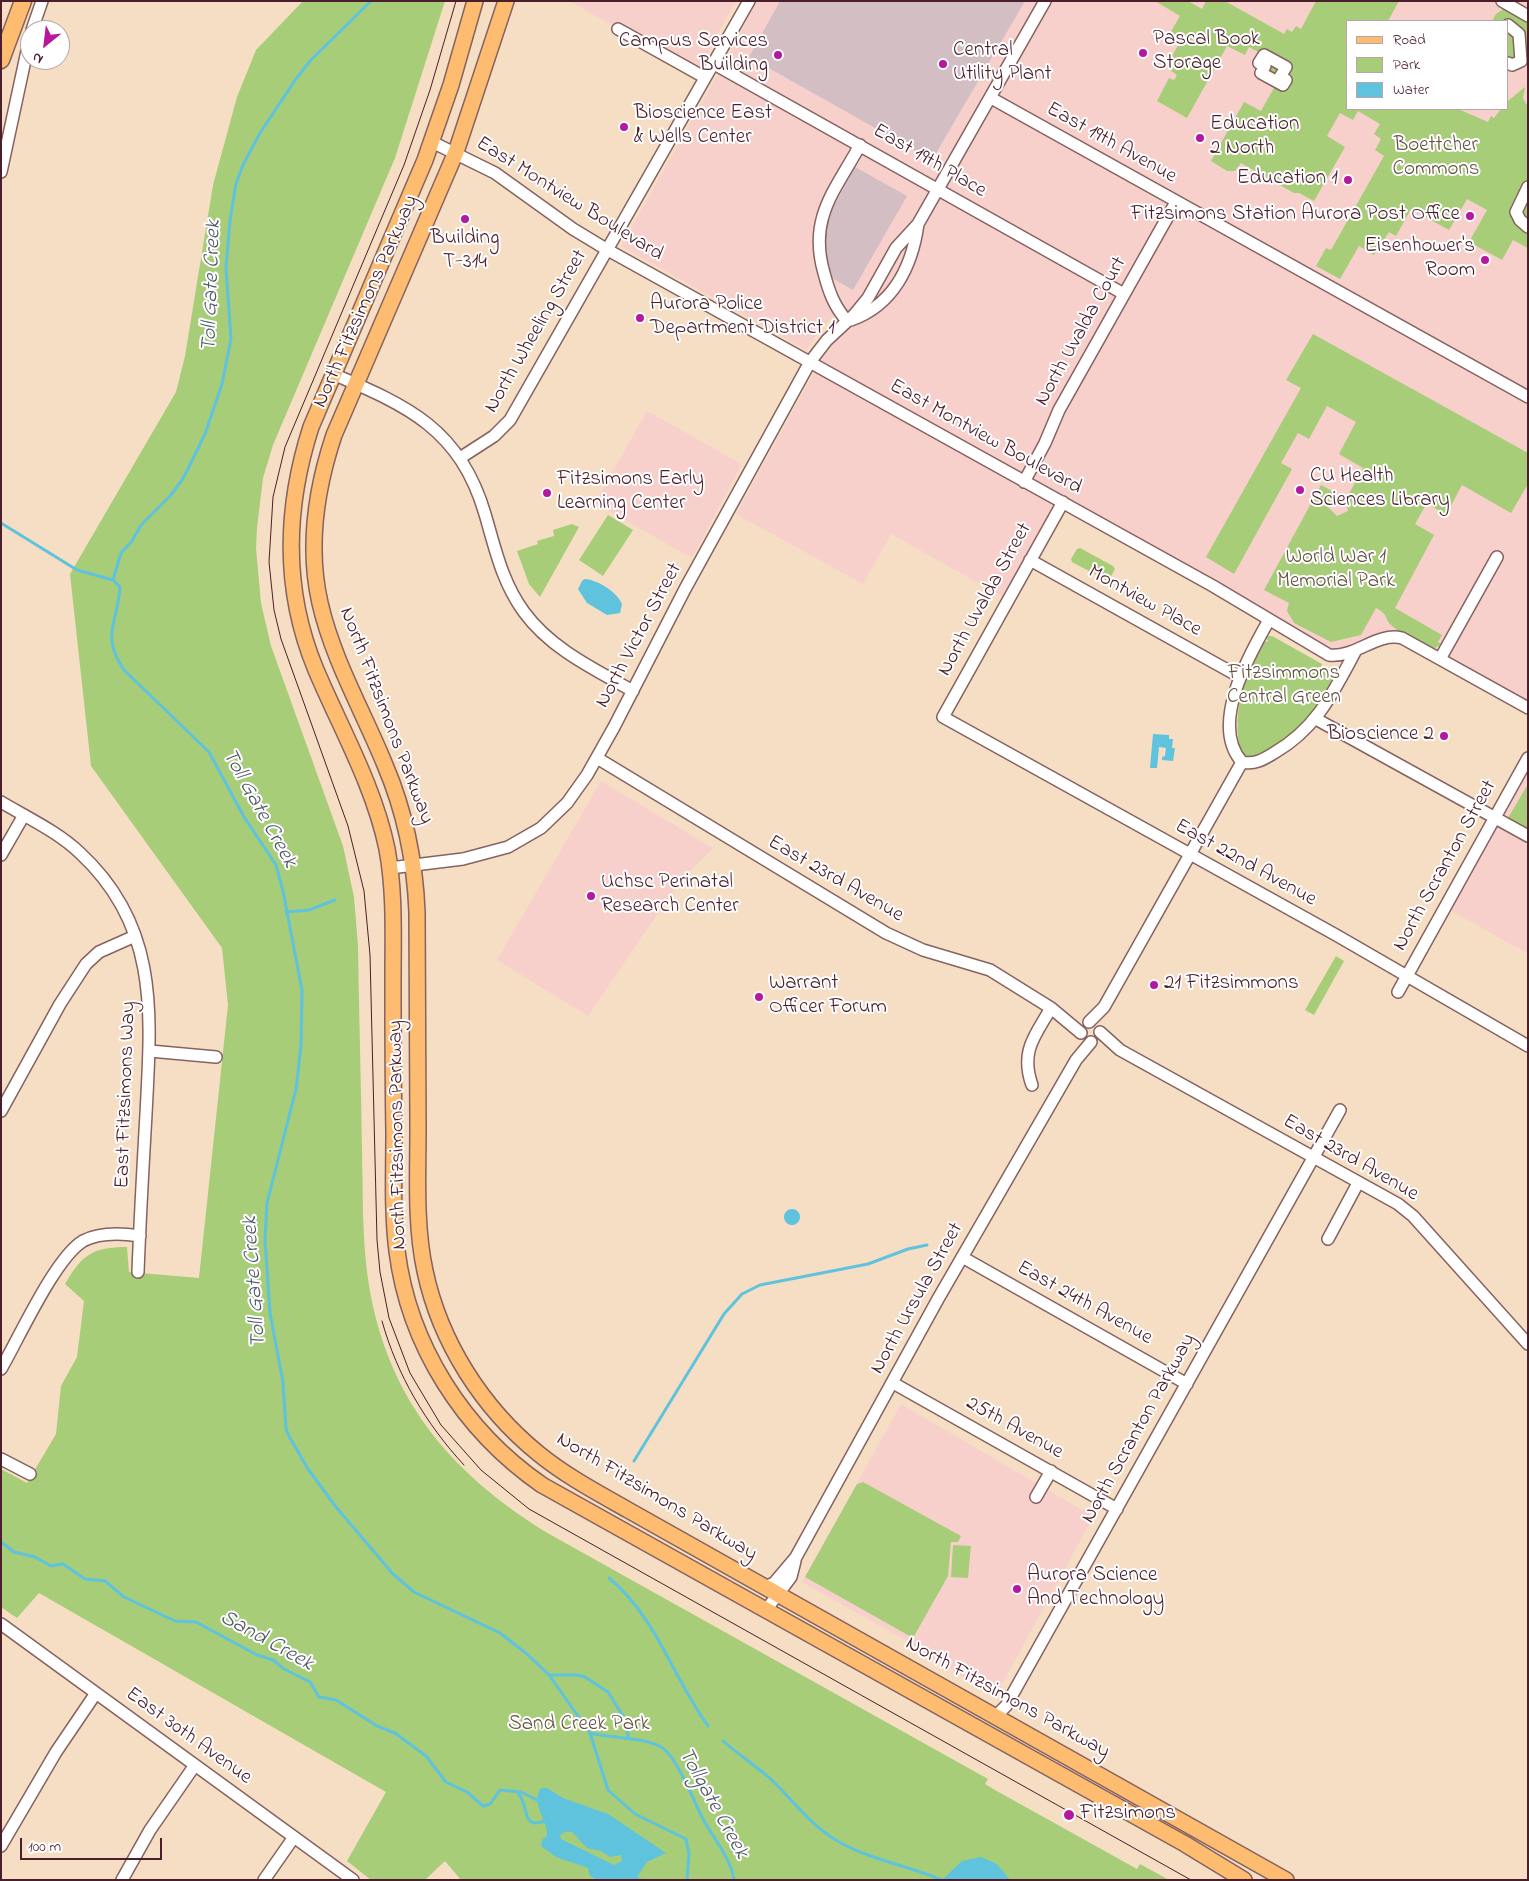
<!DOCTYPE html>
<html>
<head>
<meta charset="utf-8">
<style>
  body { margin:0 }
  #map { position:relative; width:1529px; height:1881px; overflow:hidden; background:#f5dec3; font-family:"Indie Flower",sans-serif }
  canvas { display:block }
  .frame { position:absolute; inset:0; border:2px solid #4a1f2b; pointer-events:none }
  .legend { position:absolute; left:1346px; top:20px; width:162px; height:90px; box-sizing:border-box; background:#fff; border:1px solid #b7a5aa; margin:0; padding:6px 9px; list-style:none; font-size:15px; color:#4a1f2b }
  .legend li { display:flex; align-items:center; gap:10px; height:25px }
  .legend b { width:25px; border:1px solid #b7a5aa }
  .north { position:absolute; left:20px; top:20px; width:50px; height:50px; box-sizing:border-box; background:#fff; border:1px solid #b7a5aa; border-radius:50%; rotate:209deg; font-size:14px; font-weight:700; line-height:20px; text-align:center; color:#4a1f2b }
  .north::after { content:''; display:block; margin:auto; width:18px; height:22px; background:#b5179e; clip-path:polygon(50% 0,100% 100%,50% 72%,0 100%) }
  .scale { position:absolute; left:20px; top:1838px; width:142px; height:22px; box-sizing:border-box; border:2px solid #4a1f2b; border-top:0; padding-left:6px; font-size:15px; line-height:18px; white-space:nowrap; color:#4a1f2b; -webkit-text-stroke:4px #fff; paint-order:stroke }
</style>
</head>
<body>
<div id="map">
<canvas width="1529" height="1881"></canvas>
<div class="frame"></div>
<ul class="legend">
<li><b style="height:6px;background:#febc70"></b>Road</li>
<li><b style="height:14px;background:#a7cd78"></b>Park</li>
<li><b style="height:14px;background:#5fc3dd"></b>Water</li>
</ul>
<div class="north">N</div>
<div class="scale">100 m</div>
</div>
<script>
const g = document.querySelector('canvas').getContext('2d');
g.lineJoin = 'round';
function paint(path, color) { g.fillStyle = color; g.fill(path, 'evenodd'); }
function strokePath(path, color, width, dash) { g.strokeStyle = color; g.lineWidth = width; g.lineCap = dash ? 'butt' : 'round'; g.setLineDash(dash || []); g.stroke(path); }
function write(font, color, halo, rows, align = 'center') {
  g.font = font + ' "Indie Flower",sans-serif'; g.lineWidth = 4; g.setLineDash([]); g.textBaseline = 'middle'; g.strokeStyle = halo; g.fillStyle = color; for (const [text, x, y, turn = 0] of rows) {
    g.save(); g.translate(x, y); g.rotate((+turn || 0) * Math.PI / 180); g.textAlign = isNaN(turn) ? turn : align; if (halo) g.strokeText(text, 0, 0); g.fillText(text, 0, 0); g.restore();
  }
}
paint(new Path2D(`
  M569 1H736L706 56V62L699 74Z
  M756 1H1528V708L1402 638 1340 656 1068 506 1032 566 1014 603 891 534 863 584 736 514 822 358 837 340 853 328 839 312 823 326 806 350 621 246 718 74 763 97 724 65ZM1348 21H1508V109H1348Z
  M647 411 738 462 741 466 692 558 595 503Z
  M1528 758V954L1445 907Z
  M601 781 713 848 680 881 588 1016 497 960Z
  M901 1404 1091 1515 1090 1523 995 1697 910 1643 802 1582Z`), '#f7d0cc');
paint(new Path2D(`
  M780 1H1025L932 160 749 57Z
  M855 167 907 196 853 290 832 278 825 249V235L830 214Z`), '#d2bec3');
paint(new Path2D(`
  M303 1H445L395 158 273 445 263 478 257 528 256 548 261 603 271 646 343 846 354 897 358 946C359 1015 361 1083 362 1151 363 1191 362 1232 367 1272 383 1394 448 1473 551 1535L988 1779 985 1784 995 1790 1137 1869 1140 1864 1169 1880H461L445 1861 425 1880H371L347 1861 386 1792 39 1593 17 1618 1 1607V1469L27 1483 56 1434 61 1386 77 1357 84 1301 65 1284C82 1255 92 1247 127 1247L129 1272 199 1278 228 1005 222 948 91 766 70 574 176 392 185 356 213 185 237 97 256 50Z
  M1155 1H1188L1202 9 1206 1H1225L1284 34 1287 29 1292 32 1296 26 1301 29 1316 1H1399L1388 21H1348V109H1458L1488 122 1491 116 1494 118 1501 109H1508V101L1525 87 1523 98 1528 107V179L1522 188 1528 191V248L1513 240 1502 260 1469 242 1487 210 1467 199 1449 230 1411 209 1396 236 1389 232 1374 255 1359 246 1340 279 1316 266 1326 248 1331 250 1384 156 1375 150 1381 139 1374 134 1380 124 1358 111 1353 120 1340 113 1327 136 1345 147 1314 201 1299 193H1294L1241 163 1235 171H1227L1211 161 1244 102 1261 111 1275 86 1259 77 1264 55 1249 47 1245 55 1227 46 1187 118 1157 101 1169 78 1174 80 1177 75 1170 70 1171 67 1167 65 1180 42 1169 35 1180 16Z
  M1503 9 1528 22V52L1508 60V21H1492L1496 14Z
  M1313 334 1528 453V484L1511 513 1462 485 1446 515 1427 503 1415 524 1434 535 1395 608 1442 635 1438 642 1441 644 1435 648C1426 647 1398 632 1391 625 1384 618 1389 615 1376 608L1361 635 1331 642 1294 623 1287 611 1289 603 1264 590 1321 485 1336 493 1328 507 1337 516 1348 511 1346 499 1363 468 1339 454 1356 422 1327 406 1309 439 1298 433 1281 463 1292 469 1234 574 1206 557 1301 388 1286 380Z
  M608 515 633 530 603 576 579 560Z
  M572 524 579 527 540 597 529 584 517 551 538 544 537 541 554 536 553 530Z
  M1080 548 1113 566 1115 569 1109 580H1106L1072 562 1071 559 1077 549Z
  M1268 636H1272L1322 664 1320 669 1322 671 1325 666 1334 671 1337 675 1314 714 1308 721 1306 719C1295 732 1268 757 1251 756V759L1240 753 1242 751 1241 748 1238 749 1237 745H1239C1233 705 1246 674 1264 641L1267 642 1268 640 1266 639Z
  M1528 784V836L1505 823Z
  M1336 956 1344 961 1314 1015 1305 1010Z
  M863 1482 961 1536 958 1542H951L948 1576 913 1638 805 1577 857 1484Z
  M953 1545 971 1546 968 1578 951 1577Z`), '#a7cd78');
paint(new Path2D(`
  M585 579C598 580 617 592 622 604L620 613 607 615 587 603 578 589 582 581Z
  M1153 734 1169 735V739H1173L1172 748H1175L1173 761 1162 760V757L1165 756 1166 748 1159 747 1157 768H1150Z
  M784 1217a8 8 0 1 1 16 0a8 8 0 1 1-16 0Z
  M541 1788H547L563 1798 608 1814 666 1853 647 1862 637 1877 645 1880H597L590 1876 588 1868 556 1857 541 1846 542 1840 547 1836C548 1819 530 1804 541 1788ZM565 1832H572L587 1848 601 1851 610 1857 621 1855 622 1861 614 1865 561 1839 560 1835Z
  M981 1857 997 1864 1010 1880H942L962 1861Z`), '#5fc3dd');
strokePath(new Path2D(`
  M371 1 310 61 296 79 260 133 243 165 236 184 230 220 226 268 231 339 222 384 205 434 184 477 171 495 141 525 132 541 121 553 113 580 120 587C118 623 100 635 124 670L209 752 244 817 276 865 283 891 302 990 301 1046 296 1089 267 1203 265 1240 270 1313 283 1382 286 1429 290 1438 308 1469 336 1507 393 1574 414 1592 500 1633 527 1654 549 1675 590 1733 608 1790 635 1814 686 1839 689 1854 687 1880
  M1 523 77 570 113 580
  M286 912 309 910 335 900
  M634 1461 724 1314 742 1294 760 1285 868 1264 908 1249 927 1245
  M1 1542 14 1552 35 1557 51 1566 63 1564 85 1579 105 1581 124 1597 175 1621 196 1622 257 1655 273 1660 284 1669 310 1682 319 1697 336 1700 377 1726 395 1733 426 1756 446 1782 467 1792 483 1806 490 1804 500 1790 521 1792 539 1801
  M609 1578C657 1618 672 1676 708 1726
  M549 1675H577L585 1677 608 1692 623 1716 629 1739
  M590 1733C610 1738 643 1737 661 1747 677 1756 694 1802 703 1819 714 1840 730 1856 734 1880
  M723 1741C740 1756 760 1768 776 1784 796 1805 815 1829 841 1843 872 1860 909 1866 942 1880
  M517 1792C527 1800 523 1822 535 1823 539 1823 543 1821 547 1821`), '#5fc3dd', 3);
const minor = new Path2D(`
  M1502 1 1528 16
  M1508 25 1519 34 1521 61 1512 65 1508 63
  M618 29 704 77
  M32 30 42 1
  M1264 55 1286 67 1280 77 1286 80 1283 85 1261 73 1265 66 1259 63Z
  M714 64 1124 294
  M991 98 1528 397
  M432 142 495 173 573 229 606 249 1213 586 1329 655C1356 658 1376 632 1402 638L1528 708
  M1 172 30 37
  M1528 187 1516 212 1520 220 1528 227
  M851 320C893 305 912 267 918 224
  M847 321C834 306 829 292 824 273 808 218 835 191 860 145
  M333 374C408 406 460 429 485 514 495 548 502 582 524 612 551 649 594 669 633 691
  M460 458 494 436 510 420 749 1
  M1024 482 1045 443 1059 410 1176 202
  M1063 502 943 717 1336 935 1528 1046
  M1030 560 1240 677
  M1269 620C1249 655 1209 725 1242 762 1255 765 1264 759 1274 753 1316 729 1333 693 1355 652
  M1440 659 1497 557
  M1316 719 1528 836
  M597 758 886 933 923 950 990 970 1051 1008 1081 1033
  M1 802C28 818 58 832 80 853 160 927 151 1015 146 1114 143 1166 140 1219 138 1272
  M1 855 24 815
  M390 868 463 859 508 847 541 828 567 803 587 775 614 727 685 589 810 362 827 340 854 315 868 298 896 248 918 224 1045 1
  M1398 992 1528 758
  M1089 1022 1104 1007 1242 762
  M1100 1032 1120 1050 1398 1204 1413 1216 1528 1344
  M150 1051 216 1057
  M1032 1085C1020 1051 1035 1036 1051 1008
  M1 1111 60 1004 86 964 99 952 135 936
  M1328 1239 1358 1183
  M962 1257 1187 1384
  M1 1369C19 1338 55 1258 83 1241 100 1232 121 1233 140 1236
  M893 1383 1117 1509
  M1 1459 30 1474
  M1036 1497 1051 1471
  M765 1587 774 1583 796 1557 938 1299 1076 1060 1091 1042
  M766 1610 791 1577 795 1561
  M1 1624 353 1880
  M996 1716 1006 1706 1016 1688 1340 1110
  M1 1846 56 1752 96 1693
  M122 1880 150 1830 195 1765
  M264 1880 294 1837`);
const major = new Path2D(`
  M475 1 451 85 425 160 311 427C285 508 283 591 316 670 341 729 374 786 387 849 395 892 393 936 393 979 393 1030 393 1081 394 1132 394 1172 392 1212 397 1251 409 1346 464 1431 542 1485L1185 1844 1244 1880
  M506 1 456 152 334 435C316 489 307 546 320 603 333 660 363 711 385 765 405 812 415 861 417 912 417 984 418 1056 418 1128 418 1175 415 1225 425 1271 440 1342 482 1408 539 1454 566 1476 598 1493 628 1510L1286 1880`);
const highway = new Path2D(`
  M1 60 23 1`);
strokePath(minor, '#866260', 14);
strokePath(major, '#866260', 18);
strokePath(highway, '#866260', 19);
strokePath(minor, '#fff', 11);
strokePath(major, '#febc70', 15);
strokePath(highway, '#febc70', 16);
strokePath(new Path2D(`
  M456 1 430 90 404 165 285 447 273 497 269 562 274 610 281 639 348 826 364 891 370 955 377 1240 380 1272 389 1318 410 1373 441 1425 481 1470 529 1509 1191 1880
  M382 1321C397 1375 426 1424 464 1465`), '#4a1f2b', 1);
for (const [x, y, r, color] of [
  [1143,53,5,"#b5179e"],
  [778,55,5,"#b5179e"],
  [943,64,5,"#b5179e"],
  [624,127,5,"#b5179e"],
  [1200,138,5,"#b5179e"],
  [1348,180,5,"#b5179e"],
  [1470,216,5,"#b5179e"],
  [465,219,5,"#b5179e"],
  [1485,260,5,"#b5179e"],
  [640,318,5,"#b5179e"],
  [1300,490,5,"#b5179e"],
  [547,493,5,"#b5179e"],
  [1444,736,5,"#b5179e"],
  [591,896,5,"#b5179e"],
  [1154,985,5,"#b5179e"],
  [759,997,5,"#b5179e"],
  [1017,1589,5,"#b5179e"],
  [1069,1815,6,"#b5179e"]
]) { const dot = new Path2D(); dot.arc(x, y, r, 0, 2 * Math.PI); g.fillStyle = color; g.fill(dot); strokePath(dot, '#fff', 2); }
write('21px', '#4a1f2b', '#fff', [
  ["Pascal Book",1153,41],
  ["Storage",1153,65],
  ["Campus Services",768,43,"right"],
  ["Building",768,67,"right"],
  ["Central",953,52],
  ["Utility Plant",953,76],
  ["Bioscience East",634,115],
  ["& Wells Center",634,139],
  ["Education",1210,126],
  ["2 North",1210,150],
  ["Education 1",1338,180,"right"],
  ["Fitzsimons Station Aurora Post Office",1460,216,"right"],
  ["Building",465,240,"center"],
  ["T-314",465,264,"center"],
  ["Eisenhower's",1475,248,"right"],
  ["Room",1475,272,"right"],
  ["Aurora Police",650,306],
  ["Department District 1",650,330],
  ["CU Health",1310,478],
  ["Sciences Library",1310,502],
  ["Fitzsimons Early",557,481],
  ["Learning Center",557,505],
  ["Bioscience 2",1434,736,"right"],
  ["Uchsc Perinatal",601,884],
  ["Research Center",601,908],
  ["Warrant",769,985],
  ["Officer Forum",769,1009],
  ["21 Fitzsimmons",1164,985],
  ["Aurora Science",1027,1577],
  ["And Technology",1027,1601],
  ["Fitzsimons",1080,1815]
], 'left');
write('21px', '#4a1f2b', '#fff', [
  ["East 19th Avenue",1111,144,29],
  ["East 19th Place",929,162,30],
  ["East Montview Boulevard",569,200,32],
  ["North Fitzsimons Parkway",367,302,-66],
  ["North Wheeling Street",537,332,-60],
  ["North Uvalda Court",1082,332,-61],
  ["East Montview Boulevard",985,438,29],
  ["North Uvalda Street",986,600,-61],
  ["Montview Place",1144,602,29],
  ["North Victor Street",640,636,-62],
  ["North Fitzsimons Parkway",385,716,69],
  ["East 22nd Avenue",1245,864,29],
  ["North Scranton Street",1446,866,-61],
  ["East 23rd Avenue",835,880,30],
  ["East Fitzsimons Way",127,1095,-88],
  ["North Fitzsimons Parkway",399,1135,-91],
  ["East 23rd Avenue",1350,1159,30],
  ["North Ursula Street",918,1299,-61],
  ["East 24th Avenue",1084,1304,29],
  ["25th Avenue",1014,1429,29],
  ["North Scranton Parkway",1140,1429,-61],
  ["North Fitzsimons Parkway",656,1498,31],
  ["North Fitzsimons Parkway",1007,1699,29],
  ["East 30th Avenue",188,1737,36]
]);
write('21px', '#665342', '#fff', [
  ["Boettcher",1436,147],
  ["Commons",1436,171],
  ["World War 1",1336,559],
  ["Memorial Park",1336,583],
  ["Fitzsimmons",1284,675],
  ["Central Green",1284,699],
  ["Sand Creek Park",579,1726]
]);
write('italic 22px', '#515869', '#fff', [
  ["Toll Gate Creek",213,286,-88],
  ["Toll Gate Creek",258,809,61],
  ["Toll Gate Creek",256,1282,-94],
  ["Sand Creek",266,1642,29],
  ["Tollgate Creek",712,1804,61]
]);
</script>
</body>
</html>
